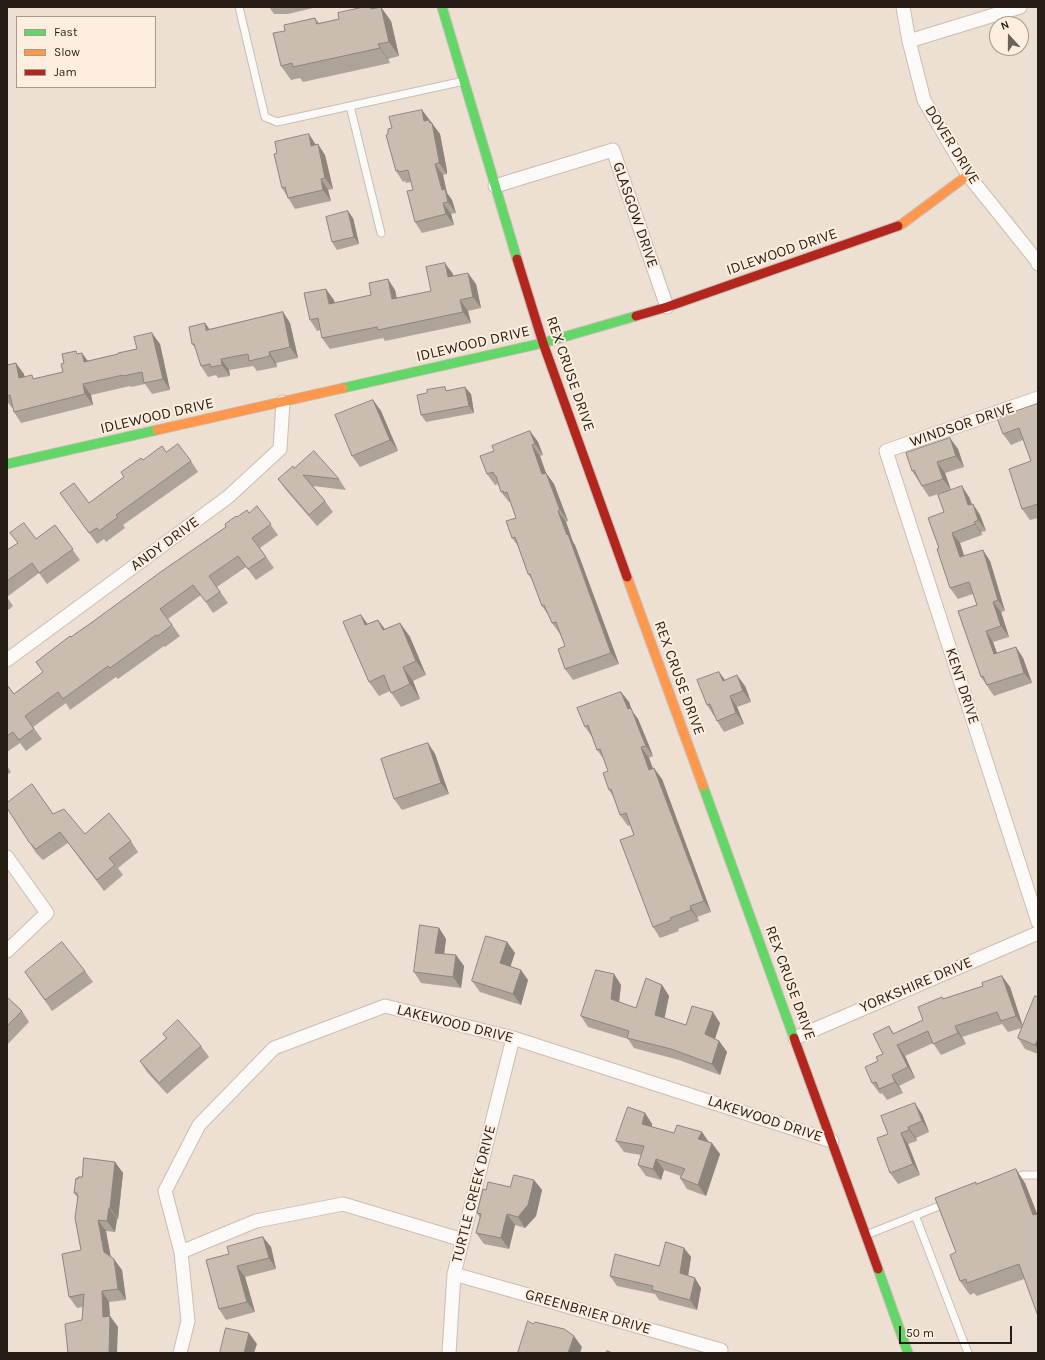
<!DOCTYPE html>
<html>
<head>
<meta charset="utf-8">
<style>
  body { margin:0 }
  #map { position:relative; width:1045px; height:1360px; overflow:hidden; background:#eddfd1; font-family:Karla,sans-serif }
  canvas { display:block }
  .frame { position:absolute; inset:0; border:8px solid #261e15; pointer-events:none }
  .legend { position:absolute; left:16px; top:16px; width:140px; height:72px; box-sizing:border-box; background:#fdeedf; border:1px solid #a79b8e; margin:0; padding:5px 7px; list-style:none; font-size:12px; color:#261e15 }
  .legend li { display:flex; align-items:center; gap:8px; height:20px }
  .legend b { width:20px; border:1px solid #a79b8e }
  .north { position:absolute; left:989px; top:16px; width:40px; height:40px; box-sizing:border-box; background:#fdeedf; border:1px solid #a79b8e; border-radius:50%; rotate:339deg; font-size:11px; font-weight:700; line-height:16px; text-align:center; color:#261e15 }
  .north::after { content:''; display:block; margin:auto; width:14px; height:18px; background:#6c6257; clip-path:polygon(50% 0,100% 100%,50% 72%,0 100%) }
  .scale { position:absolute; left:899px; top:1326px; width:113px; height:18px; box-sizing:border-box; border:2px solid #261e15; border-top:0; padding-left:5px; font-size:12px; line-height:14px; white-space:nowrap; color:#261e15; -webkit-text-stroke:3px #fdeedf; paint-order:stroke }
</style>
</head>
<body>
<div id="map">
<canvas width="1045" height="1360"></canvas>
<div class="frame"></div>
<ul class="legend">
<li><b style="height:5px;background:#63d668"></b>Fast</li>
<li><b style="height:5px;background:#ff974d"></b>Slow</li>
<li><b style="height:5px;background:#b3261e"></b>Jam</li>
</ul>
<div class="north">N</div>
<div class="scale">50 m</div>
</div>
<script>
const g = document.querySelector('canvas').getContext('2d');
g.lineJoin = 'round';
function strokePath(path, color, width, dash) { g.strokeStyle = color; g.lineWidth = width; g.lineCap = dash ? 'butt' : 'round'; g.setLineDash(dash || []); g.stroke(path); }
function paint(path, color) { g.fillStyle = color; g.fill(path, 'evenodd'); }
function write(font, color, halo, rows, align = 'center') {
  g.font = font + ' Karla,sans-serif'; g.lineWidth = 4; g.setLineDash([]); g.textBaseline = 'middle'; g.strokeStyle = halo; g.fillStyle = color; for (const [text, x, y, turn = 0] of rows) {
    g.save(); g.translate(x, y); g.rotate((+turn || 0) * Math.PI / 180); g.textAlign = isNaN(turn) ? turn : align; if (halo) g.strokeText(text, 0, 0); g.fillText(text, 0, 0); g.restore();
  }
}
const lane = new Path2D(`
  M239 7 265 117 277 122 464 81
  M350 106 381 233
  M1013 1178 1023 1175H1038
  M915 1215 968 1353
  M866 1235 947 1203`);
const street = new Path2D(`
  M903 7 909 41 924 100 968 175 1037 261 1038 264
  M909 41 1020 7
  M495 186 613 150 667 307
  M1038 398 886 451 1038 922
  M7 660 228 497 280 449 283 402
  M7 857 47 913 7 951
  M795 1038 1038 933
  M181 1252 256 1221 343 1204 463 1240
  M454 1274 721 1350
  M180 1353 188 1321 181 1252 165 1191 199 1125 274 1048 385 1006 513 1038 832 1141
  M449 1353 454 1274 513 1038`);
const fast = new Path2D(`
  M442 7 517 259
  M343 388 543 343 636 316
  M7 464 157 430
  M703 786 794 1038
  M878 1269 908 1353`);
const slow = new Path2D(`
  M898 226 902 224 968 175
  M157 430 343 388
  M627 577 703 786`);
const jam = new Path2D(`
  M517 259 543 343 627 577
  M636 316 667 307 898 226
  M794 1038 878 1269`);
strokePath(lane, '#c9beb4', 9);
strokePath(street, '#c9beb4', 15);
strokePath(fast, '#c9beb4', 11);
strokePath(slow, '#c9beb4', 11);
strokePath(jam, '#c9beb4', 11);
strokePath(lane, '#fcfaf8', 7);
strokePath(street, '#fcfaf8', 13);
strokePath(fast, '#63d668', 9);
strokePath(slow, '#ff974d', 9);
strokePath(jam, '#b3261e', 9);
paint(new Path2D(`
  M269 7H317L288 14H274Z
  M372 7 373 9 391 21 399 56 388 59 390 63 303 82 300 78 291 80 281 66 285 31 315 18 319 23 339 19Z
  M422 110 440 134 447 171V174L443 175 447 193 452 200 456 213 451 214 454 225 422 233 415 222 413 190 411 182 406 183 405 181 403 182 396 171 388 134 392 128Z
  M316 145 325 155 333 189 328 190 331 201 295 209 282 188Z
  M353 218 359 244 337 250 332 242Z
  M453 274V276L476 284 481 308 468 311 471 323 385 341 383 338 330 349 322 338 321 330 317 331 310 320 334 300 335 303 395 290 397 298 431 291Z
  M283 312 290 323 298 358 276 363 277 367 257 371 253 366 229 370 230 376 218 378 216 375 208 377 201 366 196 349 192 344 209 329Z
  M160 344 170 390 152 394 145 384 131 387 130 386 91 395 93 405 21 423 14 412 13 407 12 408 7 401V365L24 374V377L34 379 63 372 64 363 78 354 88 361Z
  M447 390 471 394 474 413 426 422 421 415Z
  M373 400 381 411 398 451 360 467 352 456Z
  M1038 405V518L1030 520 1022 509 1031 461 1023 440 1011 445 1003 434Z
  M530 431 538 442 543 455 540 456 546 473 554 484 568 521 566 522 573 542 575 545 619 664 573 680 565 669V646L560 634 552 623 549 616 542 606 533 581 528 574 518 546 512 538 516 518 511 504 510 502H509L501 492 498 484 495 485 487 474 494 451Z
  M958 449 964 467 945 473 951 490 929 497 912 471Z
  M166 452 191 461 198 472 123 525 125 528 106 542 104 539 97 544 60 493 89 503 124 477 143 460Z
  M294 468 339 479 346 490 313 486 325 501 333 512 317 526 286 490 278 479Z
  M969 497 972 504 980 515 986 531 981 532 982 535 960 543 964 556 990 561 1005 611 1001 612 1009 637 993 642 997 653 1016 647 1023 658 1032 683 994 696 981 677 977 605 973 594 958 599 950 588 944 512Z
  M257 506 278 535 260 548 274 568 256 580 246 567 217 587 228 603 213 613 201 595 168 619 180 636 165 647 164 646 118 679 116 677 70 710 66 703 33 727 42 739 26 751 20 743 7 752V685L14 694 43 672 71 637 91 623 226 527 237 517 249 513Z
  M55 525 80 560 47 584 39 573 7 597 13 606 7 611V550L36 539Z
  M361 615 367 624 378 620 385 629 400 623 410 637 426 675 413 681 420 699 401 707 390 691 379 696 369 682Z
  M719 672 725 680 745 686 751 702 737 707 744 724 724 732 717 721 715 716H714L707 705Z
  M621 692 629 702 632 711 638 719 649 745 653 756 649 758 653 768 662 779 711 912 697 917 699 921 678 929 679 931 660 938 653 927 634 835 630 825 628 826 620 815 613 796 609 790 608 771 605 761 597 750 592 737 585 727Z
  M428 743 435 754 449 794 402 810 394 799Z
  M7 766 11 772 7 775Z
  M32 784 53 814 85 834 131 841 138 852 118 868 123 875 104 891 68 843 43 860 36 853 29 842Z
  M439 928 446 939 444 954 456 955 464 966 461 988 421 983 414 972Z
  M507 942 515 953 510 966 528 980 521 1005 480 992 472 981Z
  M85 971 93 982 52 1011 25 972Z
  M614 974 621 985 619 1002 636 1008 662 985 669 996 664 1018 686 1025 720 1023 715 1039 719 1041 727 1052 720 1075 679 1060 634 1048 628 1039 588 1027 581 1016Z
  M1002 976 1010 987 1023 1026 1038 997V1054L1025 1049 1018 1038 1022 1028 1008 1032 1002 1024 962 1037 966 1044 941 1055 933 1043 905 1056 915 1078 899 1086 903 1093 887 1100 882 1093 880 1094 872 1083 878 1061 883 1054 889 1026 894 1034 923 1020 944 999 983 986Z
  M7 997 22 1011 29 1022 7 1045Z
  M163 1034 201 1046 209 1057 167 1094 147 1072 140 1061 166 1038Z
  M645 1113 652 1124V1127L674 1133 702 1132 709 1142 720 1154 706 1196 687 1189 680 1178 681 1176 664 1170 661 1180 646 1176 638 1165 641 1155 624 1152 616 1141Z
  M922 1114 929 1132 916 1138 917 1141 908 1144 920 1175 898 1184 890 1173 888 1134Z
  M115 1162 123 1173 118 1219H117L115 1232 106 1231 110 1257 122 1270 126 1300 109 1302 110 1316 118 1327 82 1320 83 1307 77 1308 69 1297 81 1250 78 1198 74 1193 78 1179Z
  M534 1180 542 1190 536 1216 525 1228 515 1225 509 1249 484 1244 476 1233 480 1218 477 1213 486 1190 510 1187Z
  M1025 1183 1037 1214 1024 1279 977 1296 974 1293 970 1295 960 1281 956 1252 977 1184Z
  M263 1237 271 1247 276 1269 245 1277 255 1312 226 1320 219 1309 229 1254Z
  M684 1248 691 1257 688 1276 701 1288 697 1310 659 1300 655 1294 617 1286 610 1276 659 1266Z`), '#aea397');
paint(new Path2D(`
  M381 7 391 21 399 56 389 42Z
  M378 44 388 59 390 63 380 48Z
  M422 110 440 134 447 171V174L439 163 424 121Z
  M309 134 316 145 311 146Z
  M318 144 325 155 333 189 325 178Z
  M435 164 443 175 447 193 452 200 456 213 448 202 442 190Z
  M321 179 328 190 331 201 323 190Z
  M443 203 451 214 454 225 446 214Z
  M348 211 353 218 359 244 354 237Z
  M445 263 453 274 456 288 448 277Z
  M468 273 476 284 481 308 473 297Z
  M388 279 395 290 399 310 392 299Z
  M326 289 334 300 337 315 329 304Z
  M460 300 468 311 471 323 463 312Z
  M283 312 290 323 298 358 290 347Z
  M205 323 213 334 206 330Z
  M152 333 160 344 170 390 163 379Z
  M269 352 276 363 277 367 270 356Z
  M82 353 90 364 84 362Z
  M221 359 229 370 230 376 222 365Z
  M16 363 24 374 27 389 19 378Z
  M83 384 91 395 93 405 85 394Z
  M465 387 471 394 474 413 469 406Z
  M373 400 381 411 398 451 390 440Z
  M530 431 538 442 543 455 535 444Z
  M950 438 958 449 964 467 956 456Z
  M532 445 540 456 550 485 542 474Z
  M937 462 945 473 951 490 943 479Z
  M546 473 554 484 568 521 560 510Z
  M962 486 969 497 976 516 968 505Z
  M973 504 980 515 986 531 978 520Z
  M558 511 566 522 573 542 575 545 619 664 611 653 567 535Z
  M974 522 981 532 982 535 975 524Z
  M952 533 960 543 968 568 960 557Z
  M983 550 990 561 1005 611 998 600Z
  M993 602 1001 612 1009 637 1001 626Z
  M361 615 371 629 365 625Z
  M378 620 388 634 383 630Z
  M400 623 410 637 426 675 416 661Z
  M986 631 993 642 1001 665 994 654Z
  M1016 647 1023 658 1032 683 1024 673Z
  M403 667 413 681 420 699 410 684Z
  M719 672 727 683 723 681Z
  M737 675 745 686 751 702 743 691Z
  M621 692 629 702 632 711 638 719 653 756 646 746 628 709Z
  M730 696 737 707 744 724 736 713Z
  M428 743 435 754 449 794 441 783Z
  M641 747 649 758 657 781 649 770Z
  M654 768 662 779 711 912 704 901Z
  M690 906 697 917 699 921 691 910Z
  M439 928 446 939 443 963 435 953Z
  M507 942 515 953 508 974 500 963Z
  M456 955 464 966 461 988 453 977Z
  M521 970 528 980 521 1005 513 994Z
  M614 974 621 985 618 1010 611 999Z
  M1002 976 1010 987 1023 1027 1016 1016Z
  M662 985 669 996 663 1026 655 1015Z
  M713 1012 720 1023 713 1045 705 1034Z
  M955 1026 962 1037 966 1044 958 1033Z
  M1038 1039V1049L1035 1045Z
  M719 1041 727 1052 720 1075 712 1064Z
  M897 1045 905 1056 915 1078 908 1067Z
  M892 1075 899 1086 903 1093 895 1082Z
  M915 1103 922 1114 929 1132 922 1121Z
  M645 1113 652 1124 650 1135 642 1124Z
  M908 1127 916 1138 917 1141 909 1130Z
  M702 1132 709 1143 698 1139Z
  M901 1133 908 1144 920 1175 913 1164Z
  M712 1143 720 1154 706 1196 698 1185Z
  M656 1159 664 1170 661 1180 653 1169Z
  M115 1162 123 1173 118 1219 110 1208Z
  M1016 1169 1025 1183 1038 1216V1222L1033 1215Z
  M534 1180 542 1190 536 1216 525 1228 518 1217Z
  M109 1208 117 1219 115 1232 107 1221Z
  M507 1214 515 1225 509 1249 501 1238Z
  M98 1220 106 1231 112 1263 104 1252Z
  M263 1237 271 1247 276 1269 269 1258Z
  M684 1248 691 1257 687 1283 680 1273Z
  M114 1259 122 1270 126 1300 118 1289Z
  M237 1266 245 1277 255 1312 247 1302Z
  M695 1278 701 1288 697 1310 690 1300Z
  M102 1291 109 1302 110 1319V1316L118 1327 117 1353H109L103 1317Z
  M249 1333 257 1344 254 1353H244Z
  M574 1336 582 1347 580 1353H568Z`), '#8d847b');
const building = new Path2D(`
  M364 7H371V9L381 7 389 42 378 44 380 48 293 67 292 63 281 66 273 33 285 31 284 25 315 18 317 24 339 19 338 13Z
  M422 110 424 121 429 120 430 123H432L439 160V163L435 164 442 190 445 189 448 202 443 203 446 214 415 222 407 191 413 190 408 170 399 172 398 170 396 171 386 135 388 134V129L392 128 389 117Z
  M309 134 311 146 318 144 325 178 321 179 323 190 288 198 285 187 282 188 274 154 277 153 275 142Z
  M348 211 354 237 332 242 326 217Z
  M445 263 448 277 468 273 473 297 460 300 463 312 378 330 377 327 322 338 318 318 310 320 304 293 326 289 329 304 371 295 369 283 388 279 392 299 431 291 426 267Z
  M283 312 290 347 269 352 270 356 249 361 248 354 221 359 222 365 211 367 210 364 201 366 194 344H192L189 327 205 323 206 330Z
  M152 333 163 379 144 383 142 372 123 376V375L83 384 85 394 14 412 10 395 7 396V365L16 363 19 378 32 375 33 379 63 372 61 364 64 363 62 354 76 351 77 354 82 353 84 362 118 354V353L137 349 134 337Z
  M445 387 446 391 465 387 469 406 421 415 417 395 427 393V390Z
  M373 400 390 440 352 456 335 415Z
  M1037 404 1038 406V504L1022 509 1009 469 1031 461 1019 428 1003 434 997 418Z
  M530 431 535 444 532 445 542 474 546 473 560 510 558 511 567 535 568 534 611 653 565 669 558 649 565 646 556 622 552 623 544 605 542 606 530 574H528L515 537 512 538 506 521 516 518 507 492 504 493 503 491 501 492 496 476H495L493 472 487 474 480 456 494 451 492 446Z
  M950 438 956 456 937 462 943 479 922 486 914 470 912 471 906 453Z
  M178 444 191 461 116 515 118 517 99 531 97 528 89 533 60 493 74 483 89 503 124 477 121 472 141 458 143 460 162 446 166 452Z
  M314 451 339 479 303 475 325 501 309 515 278 479 293 466 294 468Z
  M962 486 968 505 973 504 978 520 974 522 975 524 952 533 960 557 983 550 998 600 993 602 1001 626 986 631 994 654 1016 647 1024 673 987 685 983 676 981 677 958 611 977 605 969 582 950 588 937 549 939 548 928 518 944 512 938 495Z
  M257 506 271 524 252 538 266 557 248 569 238 556 209 576 220 592 206 602 193 585 160 609 172 625 158 636 156 635 110 668 108 666 63 699 58 692 25 716 34 729 19 740 13 732 7 736V685L14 694 43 672 36 662 70 636 71 637 91 623 162 571 226 527 225 524 236 516 237 517 247 510 249 513Z
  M24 523 36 539 55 525 73 549 39 573 32 563 7 581V550L18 543 10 533Z
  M361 615 365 625 378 620 383 630 400 623 416 661 403 667 410 684 391 693 384 675 369 682 343 622Z
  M719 672 723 681 737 675 743 691 730 696 736 713 717 721 710 704 707 705 697 680Z
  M621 692 628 709 631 708 641 734 646 746 641 747 649 770 654 768 704 901 690 906 691 910 670 918 671 920 653 927 620 840 634 835 626 813 620 815 611 789 609 790 603 773 608 771 600 749 597 750 588 725 585 727 577 708Z
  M428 743 441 783 394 799 381 759Z
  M32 784 53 814 64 809 85 834 109 813 131 841 109 858 115 865 97 880 60 832 36 849 29 842 7 808V803Z
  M420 925 439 928 435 953 456 955 453 977 414 972Z
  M486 936 507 942 500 963 521 970 513 994 472 981Z
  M62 942 85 971 45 1000 25 972Z
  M596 970 614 974 611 999 636 1008 646 978 662 985 655 1015 686 1025 692 1006 713 1012 705 1034 719 1041 712 1064 671 1049 627 1038 629 1031 581 1016Z
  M1002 976 1016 1016 1001 1021 997 1012 955 1026 958 1033 933 1044 928 1031 897 1045 908 1067 892 1075 895 1082 879 1089 876 1082 872 1083 865 1067 878 1061 876 1057 883 1054 873 1034 889 1026 893 1034 923 1020 918 1007 942 997 943 999 983 986 982 983Z
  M1035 996 1038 997V1039L1035 1045 1018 1038Z
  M7 997 22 1011 7 1026Z
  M178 1020 201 1046 159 1083 140 1061 167 1038 163 1034Z
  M915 1103 922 1121 908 1127 909 1130 901 1133 913 1164 890 1173 877 1138 888 1134 881 1116Z
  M628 1107 645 1113 642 1124 674 1133 677 1125 702 1132 698 1139 712 1143 698 1185 680 1178 685 1169 656 1159 653 1169 638 1165 644 1146 616 1141Z
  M84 1158 115 1162 110 1208H109L107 1221 98 1220 104 1252 114 1259 118 1289 102 1291 103 1317 110 1316 109 1353H68L65 1324 82 1320 84 1294 69 1297 62 1254 81 1250 75 1218 78 1196 77 1195V1193H74L76 1178 78 1179V1177H82Z
  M1016 1169 1033 1215 1037 1214 1038 1217V1316L1019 1264 967 1283 966 1279 960 1281 950 1255 956 1252 935 1198 976 1182V1184Z
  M514 1175 534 1180 528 1205 518 1217 507 1214 501 1238 476 1233 481 1214 477 1213 483 1189 486 1190 488 1182 510 1187Z
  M263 1237 269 1258 237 1266 247 1302 219 1309 206 1260 229 1254 227 1247Z
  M666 1242 684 1248 680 1273 695 1278 690 1300 652 1290 653 1286 610 1276 615 1254 659 1266Z
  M528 1321 533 1324 535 1322 564 1329 574 1336 568 1353H518Z
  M226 1328 249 1333 244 1353H220Z
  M607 1351 613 1353H607Z`);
paint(building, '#cabdb0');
strokePath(building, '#8d847b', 1);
write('15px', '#261e15', '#fdeedf', [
  ["DOVER DRIVE",952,145,58],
  ["GLASGOW DRIVE",635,215,71],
  ["IDLEWOOD DRIVE",782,252,-19],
  ["IDLEWOOD DRIVE",473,344,-13],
  ["REX CRUSE DRIVE",570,374,71],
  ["IDLEWOOD DRIVE",157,416,-13],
  ["WINDSOR DRIVE",962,425,-19],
  ["ANDY DRIVE",165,544,-36],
  ["REX CRUSE DRIVE",679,678,70],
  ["KENT DRIVE",962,686,72],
  ["REX CRUSE DRIVE",790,983,70],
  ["YORKSHIRE DRIVE",916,985,-23],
  ["LAKEWOOD DRIVE",455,1024,14],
  ["LAKEWOOD DRIVE",765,1119,18],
  ["TURTLE CREEK DRIVE",474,1194,-76],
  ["GREENBRIER DRIVE",588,1312,16]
]);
</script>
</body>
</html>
